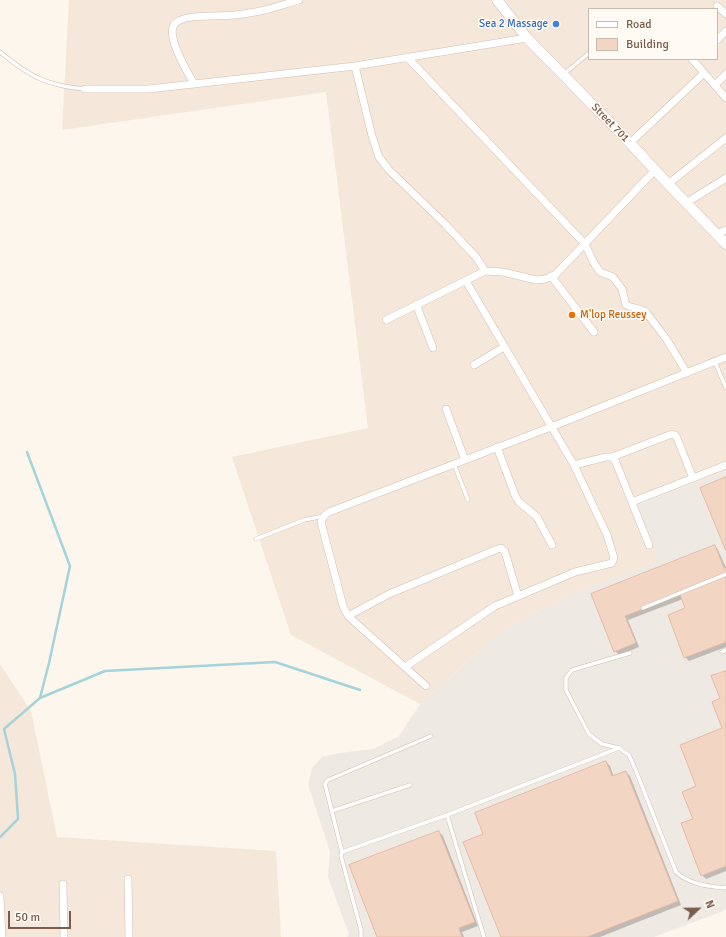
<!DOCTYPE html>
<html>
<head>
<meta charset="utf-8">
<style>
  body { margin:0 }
  #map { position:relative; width:726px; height:937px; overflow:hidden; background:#fdf6ec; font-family:Signika,sans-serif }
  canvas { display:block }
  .legend { position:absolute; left:588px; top:8px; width:130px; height:52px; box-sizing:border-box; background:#fffaf3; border:1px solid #cabbb1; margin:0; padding:5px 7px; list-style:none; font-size:12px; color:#7a5c4d }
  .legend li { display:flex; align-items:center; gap:8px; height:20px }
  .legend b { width:20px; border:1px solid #cabbb1 }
  .north { position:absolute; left:678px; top:889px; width:40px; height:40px; -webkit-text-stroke:3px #fffaf3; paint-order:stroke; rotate:68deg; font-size:11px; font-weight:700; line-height:16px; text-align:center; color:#7a5c4d }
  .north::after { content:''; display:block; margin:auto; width:14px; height:18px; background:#7a5c4d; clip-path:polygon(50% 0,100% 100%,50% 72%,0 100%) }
  .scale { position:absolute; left:8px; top:911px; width:63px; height:18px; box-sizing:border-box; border:2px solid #7a5c4d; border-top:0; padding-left:5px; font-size:12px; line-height:14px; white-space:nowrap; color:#7a5c4d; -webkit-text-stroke:3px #fffaf3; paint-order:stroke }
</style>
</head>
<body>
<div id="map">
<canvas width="726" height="937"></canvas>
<ul class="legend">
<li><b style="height:5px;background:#fff"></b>Road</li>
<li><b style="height:11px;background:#f3d5c3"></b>Building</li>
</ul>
<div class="north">N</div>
<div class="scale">50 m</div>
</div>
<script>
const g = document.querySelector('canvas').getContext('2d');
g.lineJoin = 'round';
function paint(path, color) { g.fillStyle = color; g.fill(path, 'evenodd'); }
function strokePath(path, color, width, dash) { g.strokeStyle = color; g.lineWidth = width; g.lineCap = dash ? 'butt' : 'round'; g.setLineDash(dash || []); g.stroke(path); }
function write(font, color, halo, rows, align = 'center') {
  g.font = font + ' Signika,sans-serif'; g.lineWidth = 3; g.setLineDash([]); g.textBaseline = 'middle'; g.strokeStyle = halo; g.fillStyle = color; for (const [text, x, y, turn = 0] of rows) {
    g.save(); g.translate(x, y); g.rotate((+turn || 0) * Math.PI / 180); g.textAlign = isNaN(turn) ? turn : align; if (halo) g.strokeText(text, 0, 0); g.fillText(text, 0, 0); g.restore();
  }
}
paint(new Path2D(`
  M69 0H726V471L637 505 660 561 582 590 503 630 420 704 291 635 232 457 368 428 326 92 62 130ZM589 9H717V59H589Z
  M0 664 31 711 57 837 276 851 281 937H0Z`), '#f5e8da');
paint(new Path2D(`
  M726 471V910L654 937H347L349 934 328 877 330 852 308 785 312 768 322 757 340 753 373 749 399 736 420 704 503 630 582 590 659 561 637 505Z`), '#efe9e4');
paint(new Path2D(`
  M715 546 718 550 726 568V647L689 661 685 657 687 609 683 599 628 620 639 647 619 655 615 651 593 594Z
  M726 672V871L706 879 702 875 697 787 723 728 721 699Z
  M606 762 610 766 614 777 626 772 630 776 681 905 600 937H502L485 834Z
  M439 832 443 836 478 926 462 932 464 937H378Z`), '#0003');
strokePath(new Path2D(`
  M27 452 70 566 49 663 40 698
  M0 837 18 819 15 774 4 729 40 698 105 671 275 662 360 690`), '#a5d3da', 2.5);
const building = new Path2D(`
  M726 477V551L700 488Z
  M715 545 724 568 726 567V642L684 658 668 615 685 608 680 595 625 616 636 643 614 652 591 594Z
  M726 671V866L701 876 681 823 693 819 682 792 696 786 680 745 722 728 712 702 720 698 711 676Z
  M606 761 612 776 626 771 678 901 587 937H501L463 842 483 834 475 813Z
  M439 831 475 922 459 928 462 937H377L349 865Z`);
paint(building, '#f3d5c3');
strokePath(building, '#e6bba3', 1);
const lane = new Path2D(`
  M0 52C29 76 47 86 85 89
  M564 74 589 53
  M715 362 726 388
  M454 464 468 500
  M256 539 304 520 324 516
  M643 608 726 574
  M722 652 726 650
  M630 653 572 670 566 678V690L589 734 602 744 619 748 629 755 636 771 676 872C689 884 706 886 724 888L726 887
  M332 811 410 785
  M447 815 484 937
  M342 852 325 784 328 780 431 736
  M361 937V930L341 856 342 852 447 815 619 748`);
const street = new Path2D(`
  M717 6 726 14
  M717 40 726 31
  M407 57 585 244 594 263 600 272 613 277 622 289 626 305C633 309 640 308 646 312L667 340 687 373
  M692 59 726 98
  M355 66 372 136 379 157 389 170 445 224 476 257 485 271
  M194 84C188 73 166 37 174 25 179 16 203 16 212 16 226 16 240 15 255 12 270 10 284 4 299 0
  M715 85 726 74
  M85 89H149L355 66 527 38
  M630 143 704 73
  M668 184 726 138
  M686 203 726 178
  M716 234 726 230
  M551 276 594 332
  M416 304 433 348
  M386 320 485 271 503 272 536 280 545 279 555 275 655 170
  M474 365 504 347
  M446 409 465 460
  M497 447 515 495 519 502 537 517 552 545
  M612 457 615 460 649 545
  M574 465 606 457H612L672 434 675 435 677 438 693 478
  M632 502 726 465
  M348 616 389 594 495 550 501 548 505 552 518 596
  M405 667 495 606 575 572 612 563 614 558 607 535 574 465 466 281
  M426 686 348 616 343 606 321 522 324 516 329 512 551 427 726 357
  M128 879 129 937
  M63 884 64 937
  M0 896 2 937`);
const secondary = new Path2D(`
  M497 0 527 38 630 143 668 184 726 244`);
strokePath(lane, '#d1beb0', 4.5);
strokePath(street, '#d1beb0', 8);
strokePath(secondary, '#d6c0b0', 11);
strokePath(lane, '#fff', 3.5);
strokePath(street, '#fff', 7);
strokePath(secondary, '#fff', 10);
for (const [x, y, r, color] of [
  [556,24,4,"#3f7fe0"],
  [572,315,4,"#e8710a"]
]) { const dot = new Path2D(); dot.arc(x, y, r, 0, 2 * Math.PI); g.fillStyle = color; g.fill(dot); strokePath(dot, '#fffaf3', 1.5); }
write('11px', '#366cbe', '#fffaf3', [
  ["Sea 2 Massage",548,24]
], 'right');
write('11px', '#7a5c4d', '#fffaf3', [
  ["Street 701",610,123,46]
]);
write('11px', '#c56008', '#fffaf3', [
  ["M'lop Reussey",580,315]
], 'left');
</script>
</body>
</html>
